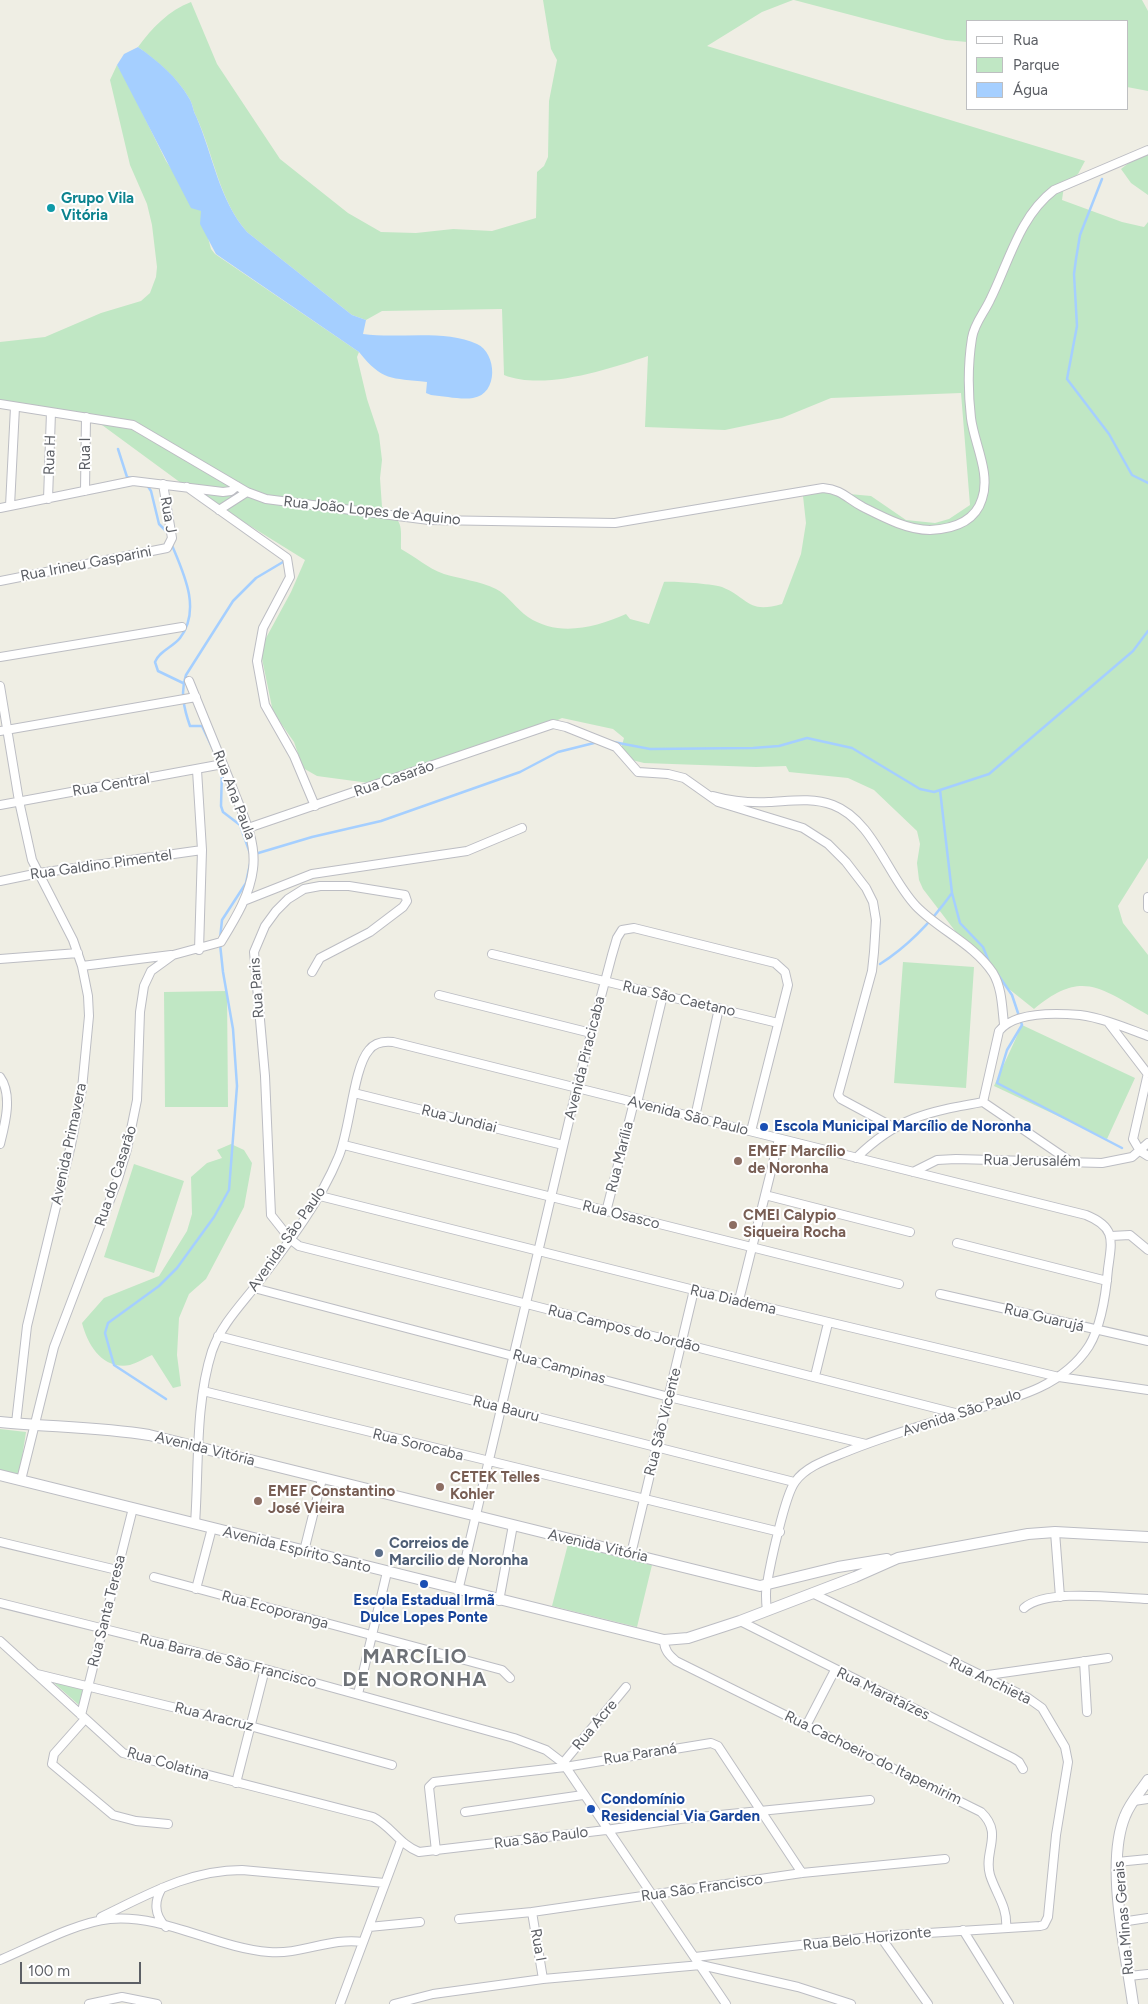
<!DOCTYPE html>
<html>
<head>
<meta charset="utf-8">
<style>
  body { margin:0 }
  #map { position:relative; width:1148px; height:2004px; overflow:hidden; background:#efeee4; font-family:Figtree,sans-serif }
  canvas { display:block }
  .legend { position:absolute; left:966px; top:20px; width:162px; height:90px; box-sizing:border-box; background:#fff; border:1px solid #bebfc1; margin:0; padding:6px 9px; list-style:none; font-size:15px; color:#5c5f65 }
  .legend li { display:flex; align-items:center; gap:10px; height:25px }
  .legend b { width:25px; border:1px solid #bebfc1 }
  .scale { position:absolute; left:20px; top:1962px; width:121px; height:22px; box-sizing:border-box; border:2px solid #5c5f65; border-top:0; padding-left:6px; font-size:15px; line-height:18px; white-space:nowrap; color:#5c5f65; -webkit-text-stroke:4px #fff; paint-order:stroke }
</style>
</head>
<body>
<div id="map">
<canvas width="1148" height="2004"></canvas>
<ul class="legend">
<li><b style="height:6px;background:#fff"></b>Rua</li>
<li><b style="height:14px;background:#c0e7c4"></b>Parque</li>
<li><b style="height:14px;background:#a5cfff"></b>Água</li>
</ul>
<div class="scale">100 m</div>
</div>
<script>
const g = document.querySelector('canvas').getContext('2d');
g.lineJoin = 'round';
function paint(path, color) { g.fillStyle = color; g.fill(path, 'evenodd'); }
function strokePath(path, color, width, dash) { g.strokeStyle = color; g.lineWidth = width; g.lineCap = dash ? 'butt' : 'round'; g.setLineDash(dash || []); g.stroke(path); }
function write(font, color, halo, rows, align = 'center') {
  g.font = font + ' Figtree,sans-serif'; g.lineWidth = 4; g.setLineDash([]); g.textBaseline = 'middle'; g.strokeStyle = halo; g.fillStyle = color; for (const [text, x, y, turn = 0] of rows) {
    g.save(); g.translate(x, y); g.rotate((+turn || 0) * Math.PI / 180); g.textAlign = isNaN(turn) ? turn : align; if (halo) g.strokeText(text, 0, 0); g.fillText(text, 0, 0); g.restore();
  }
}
paint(new Path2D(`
  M543 0H793L762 12 707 46 1085 161 1078 174 1064 186 1062 200 1122 222 1144 227 1148 222V858L1118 906 1123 923 1148 955V1015C1100 988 1082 969 1034 1009L1004 985 994 970 959 936 923 889 919 880 917 863 920 844 917 831 874 790 848 778 789 772 786 766 756 767 644 763 632 760 621 749 624 738 613 729 562 718 543 727 397 775 369 783 317 776 303 768 294 742 273 712 260 649 291 592 305 560 181 483 87 414 0 401V342L45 337 101 313 141 301 150 293 156 277 157 267 152 225 147 204 130 165 110 80 117 65 124 76 166 161 201 211 211 249 215 254 359 352 357 357 367 399 379 435 382 460 380 478 382 507C404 521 401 525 401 549 416 557 427 568 444 574 460 579 480 581 496 589 508 595 516 609 528 617 558 637 594 628 626 614L630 619 649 624 664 582C672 581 713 584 722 587 749 598 747 614 782 604L801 554 806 523 803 496 816 491 871 496 906 520 935 523 949 519 970 505 961 393 831 398 782 418 725 430 645 427 648 356C609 369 544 391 504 375L502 309 382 311 366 320 352 315 247 232C219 200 214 155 196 116 193 111 193 104 189 98 177 77 157 61 138 47 152 28 169 10 191 2L217 64 280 159 348 213 381 232 416 233 453 229 492 231 536 218 537 172 544 166 548 157 549 101 557 60 551 49Z
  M794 0H1142L1148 11V91L1127 87V21H967V42L946 40Z
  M1148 148V195L1131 183 1121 169Z
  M903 962 974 967 966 1088 894 1083Z
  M227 991 228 1107H165L164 992Z
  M1022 1025 1135 1078 1107 1139 994 1086Z
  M231 1144 244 1150 252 1163 244 1207 206 1279 189 1294 179 1318 177 1355 181 1386 173 1388 152 1355C145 1358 137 1363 130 1365 103 1370 88 1346 82 1323L104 1298 159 1276 187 1231 192 1214 191 1177 207 1163 222 1158 217 1150Z
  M134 1164 184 1181 154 1273 104 1257Z
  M0 1429 26 1432 19 1477 0 1472Z
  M568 1544 652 1565 637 1627 552 1606Z
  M53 1682 84 1689 80 1706Z`), '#c0e7c4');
paint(new Path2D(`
  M138 47C158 61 177 77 189 98 193 104 193 111 196 116 213 155 219 200 247 232L352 315 366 320 363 334C397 339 445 329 477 344 497 353 499 394 473 398 461 400 444 396 431 395L426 393 427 382C391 378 382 381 359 352L216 254 200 224 201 211 191 208 117 65 124 54Z`), '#a5cfff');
strokePath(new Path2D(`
  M1102 179 1080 235 1076 259 1074 274 1077 326 1067 379 1109 434 1132 475 1148 483
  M118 449 127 477 132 478
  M147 485 151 491 159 524 168 533
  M171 543C183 572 202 609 180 638 173 647 159 651 155 662L158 671 183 683
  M608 741 650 749 753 748 779 746 807 738 852 748 920 789 934 792 989 774 1133 651 1148 631
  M212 747 202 726H190C184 709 180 692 186 675L233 601 256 578 283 562
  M222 770 221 806 223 812 240 825 251 856
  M940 790 952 893 960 923 983 947 989 962
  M255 854 312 837 381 821 520 772 558 752 598 742
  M220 939 222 920 246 883 250 864
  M880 964C910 945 932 921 952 893
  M992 966 1012 995 1022 1025 1007 1050 997 1083 1122 1148
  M166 1399 114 1365 105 1333 108 1323 159 1286 177 1268 214 1217 229 1190 237 1086 233 1029 223 972 220 944`), '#a5cfff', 2.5);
const minor = new Path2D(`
  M0 404 133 425 247 492 266 499 429 520 615 523 823 488C843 490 846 498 863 507 883 517 907 530 930 530 952 529 975 522 982 499 991 473 974 443 971 418 968 392 968 363 972 338 974 324 984 313 990 300 1009 262 1019 217 1054 190L1148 150
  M187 487 287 558 290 577 263 628 257 661 265 705 294 756 315 806
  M85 491 86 417
  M48 499 51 412
  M10 506 15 407
  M0 508 133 481 223 492 231 491 237 486
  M219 510 247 492
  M0 581 167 548 172 538 163 484
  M0 657 182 627
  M0 686 19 801 32 860 73 940 82 966 88 996 89 1016 82 1089 71 1145 27 1326 16 1423
  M0 731 196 697
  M197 770 202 850 199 950
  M713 796C731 801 750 803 769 802 790 801 812 797 833 805 873 820 888 877 916 906 939 930 974 944 993 973 1002 988 1002 1007 1004 1024
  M0 805 223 764
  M248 828 553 724 566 727 616 747 638 772 668 774 684 778 718 802 803 828 828 844 846 862 866 888 873 902 876 920 874 952 872 971 838 1095 841 1099 893 1127
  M0 881 39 873 202 850
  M1148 897V908
  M246 900 312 874 467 851 522 828
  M492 954 778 1023
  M0 959 78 953
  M82 966 171 955
  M312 972 320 958 370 932 403 907 407 901 405 895 349 886H320L304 889 288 899 276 911 265 926 254 952 265 1076 271 1215 290 1239 299 1246 959 1414
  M439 995 591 1033
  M1108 1022 1147 1073
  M1148 1073 1133 1139 1140 1151 1148 1156
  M0 1077C13 1095 5 1124 0 1144
  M354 1093 563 1145
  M983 1102 999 1031C1015 1011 1057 1013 1080 1015 1103 1018 1126 1028 1148 1036
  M983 1102 1071 1162
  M637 1103 663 995
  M695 1117 719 1008
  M344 1145 899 1284
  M856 1158C898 1117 927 1112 983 1102
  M913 1172 937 1160 956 1159 1102 1163 1132 1157 1148 1143
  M765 1195 910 1232
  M320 1196 694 1290 1059 1377 1148 1390
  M606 1212 634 1102
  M1111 1236 1130 1235 1148 1250
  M957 1243 1107 1281
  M254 1288 669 1397 866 1444
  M940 1294 1148 1341
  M739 1300 779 1139
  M218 1336 794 1482
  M815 1376 828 1323
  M203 1391 780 1532
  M21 1480 54 1347 118 1179 127 1149 137 1100 140 1012 144 986 151 971 173 955 221 942C235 919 250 895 253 869 257 840 241 811 231 784 217 750 203 715 189 681
  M195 1524C199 1468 195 1404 212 1351 221 1326 238 1308 254 1288 285 1247 318 1206 338 1158 350 1132 353 1068 369 1050 375 1042 384 1041 393 1042L1086 1215C1116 1227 1112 1240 1108 1269 1106 1293 1101 1326 1089 1346 1060 1391 1005 1400 958 1414 921 1426 882 1437 846 1452 829 1459 806 1466 795 1482 785 1495 770 1565 767 1584 765 1592 766 1602 767 1611
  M1055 1532 1060 1597
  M0 1542 117 1570
  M304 1551 322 1479
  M631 1554 694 1290
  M154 1577 502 1670 510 1678
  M196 1589 212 1528
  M458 1591 577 1087 612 955 617 938 622 930 634 928 775 963 785 972 788 985 751 1131
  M499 1601 513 1525
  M0 1603 265 1669 514 1738 546 1750 563 1763 726 2004
  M1024 1608C1047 1588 1117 1598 1148 1599
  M740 1621 1013 1758 1019 1762 1023 1769
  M664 1640C664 1650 669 1655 676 1661L981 1812C1004 1834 983 1851 990 1875 996 1894 1008 1907 1006 1928
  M0 1641 123 1753 373 1817C391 1826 400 1845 419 1852L606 1830 680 1819 870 1800
  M1084 1661 1087 1712
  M37 1674 250 1726 392 1765
  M981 1676 1108 1658
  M358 1694 387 1572
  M81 1715 133 1508
  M85 1719 54 1754 52 1764 113 1815 136 1821 168 1824
  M806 1726 835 1670
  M563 1763 626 1687
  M236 1783 265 1669
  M1134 1801 1148 1799
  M465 1812 583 1795
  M436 1851 429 1787 434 1782 565 1767 711 1743 718 1746 802 1873
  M1117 1862 1148 1859
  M162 1888C154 1901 154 1915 166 1927
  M532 1912 543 1979
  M101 1917C147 1895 189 1870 242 1870L385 1883
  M459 1919 532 1912 802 1873 945 1859
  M1121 1922 1148 1918
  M369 1927 420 1922
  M963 1930 1009 2004
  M880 1936 928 2004
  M695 1957 880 1936 1040 1926 1044 1925 1048 1917 1056 1835 1068 1762 1065 1747 1042 1708 1028 1698 812 1593
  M0 1960C31 1947 77 1922 110 1919 164 1914 216 1948 269 1952 301 1955 331 1937 363 1942
  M1129 1976 1148 1974
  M89 2004 122 1997 157 2004
  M340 2004 401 1841
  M394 2004 433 1994 543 1979 701 1965 798 1987 851 2004`);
const tertiary = new Path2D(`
  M0 1422C49 1427 99 1427 149 1435L760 1586 838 1567 887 1559
  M0 1475 664 1640 688 1638 740 1621 855 1577 898 1558 1028 1534 1055 1532 1148 1537
  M1133 2004C1126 1952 1105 1864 1125 1816 1130 1803 1140 1792 1148 1780`);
strokePath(minor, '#bcbdc3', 10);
strokePath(tertiary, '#bcbdc3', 12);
strokePath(minor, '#fff', 8);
strokePath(tertiary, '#fff', 10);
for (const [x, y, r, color] of [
  [51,208,5,"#0f9aa8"],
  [764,1127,5,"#1a4fb4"],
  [738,1161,5,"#8d6e63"],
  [733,1225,5,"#8d6e63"],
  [440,1487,5,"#8d6e63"],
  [258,1501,5,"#8d6e63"],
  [379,1553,5,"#5c6f8a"],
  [424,1584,5,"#1a4fb4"],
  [591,1809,5,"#1a4fb4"]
]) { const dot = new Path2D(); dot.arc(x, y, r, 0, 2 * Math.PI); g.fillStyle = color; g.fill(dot); strokePath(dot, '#fff', 2); }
write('bold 15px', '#0d838f', '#fff', [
  ["Grupo Vila",61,199],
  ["Vitória",61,216]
], 'left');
write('15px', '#5c5f65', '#fff', [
  ["Rua I",86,454,-90],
  ["Rua H",50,455,-88],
  ["Rua João Lopes de Aquino",372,511,6],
  ["Rua J",168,515,80],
  ["Rua Irineu Gasparini",86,564,-11],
  ["Rua Casarão",394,779,-19],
  ["Rua Central",111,785,-10],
  ["Rua Ana Paula",234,795,69],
  ["Rua Galdino Pimentel",101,865,-8],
  ["Rua Paris",257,988,-94],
  ["Rua São Caetano",679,999,13],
  ["Avenida Piracicaba",585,1058,-76],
  ["Avenida São Paulo",688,1116,14],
  ["Rua Jundiai",459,1119,14],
  ["Avenida Primavera",69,1144,-78],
  ["Rua Marília",620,1157,-76],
  ["Rua Jerusalém",1032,1161,1],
  ["Rua do Casarão",116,1176,-72],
  ["Rua Osasco",621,1215,14],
  ["Avenida São Paulo",287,1239,-55],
  ["Rua Diadema",733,1300,13],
  ["Rua Guarujá",1044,1318,13],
  ["Rua Campos do Jordão",624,1329,14],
  ["Rua Campinas",559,1367,15],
  ["Rua Bauru",506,1409,14],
  ["Avenida São Paulo",962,1413,-18],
  ["Rua São Vicente",663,1422,-76],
  ["Rua Sorocaba",418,1445,14],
  ["Avenida Vitória",205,1449,14],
  ["Avenida Vitória",598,1546,13],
  ["Avenida Espírito Santo",297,1550,14],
  ["Rua Ecoporanga",275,1610,15],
  ["Rua Santa Teresa",107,1611,-76],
  ["Rua Barra de São Francisco",228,1661,14],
  ["Rua Anchieta",990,1681,26],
  ["Rua Marataízes",883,1694,26],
  ["Rua Aracruz",214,1717,14],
  ["Rua Acre",595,1725,-50],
  ["Rua Paraná",640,1754,-9],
  ["Rua Cachoeiro do Itapemirim",873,1758,26],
  ["Rua Colatina",168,1764,16],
  ["Rua São Paulo",541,1838,-7],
  ["Rua São Francisco",702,1888,-8],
  ["Rua Minas Gerais",1124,1918,-95],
  ["Rua Belo Horizonte",867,1939,-6],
  ["Rua I",538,1945,80]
]);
write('bold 15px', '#164399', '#fff', [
  ["Escola Municipal Marcílio de Noronha",774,1127],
  ["Escola Estadual Irmã",424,1601,"center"],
  ["Dulce Lopes Ponte",424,1618,"center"],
  ["Condomínio",601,1800],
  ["Residencial Via Garden",601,1817]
], 'left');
write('bold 15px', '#785e54', '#fff', [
  ["EMEF Marcílio",748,1152],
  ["de Noronha",748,1169],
  ["CMEI Calypio",743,1216],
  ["Siqueira Rocha",743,1233],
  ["CETEK Telles",450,1478],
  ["Kohler",450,1495],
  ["EMEF Constantino",268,1492],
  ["José Vieira",268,1509]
], 'left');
write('bold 15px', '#4e5e75', '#fff', [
  ["Correios de",389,1544],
  ["Marcilio de Noronha",389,1561]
], 'left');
g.letterSpacing = '1px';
write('bold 20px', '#6d7177', '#fff', [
  ["MARCÍLIO",415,1657],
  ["DE NORONHA",415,1680]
]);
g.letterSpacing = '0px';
</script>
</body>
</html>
